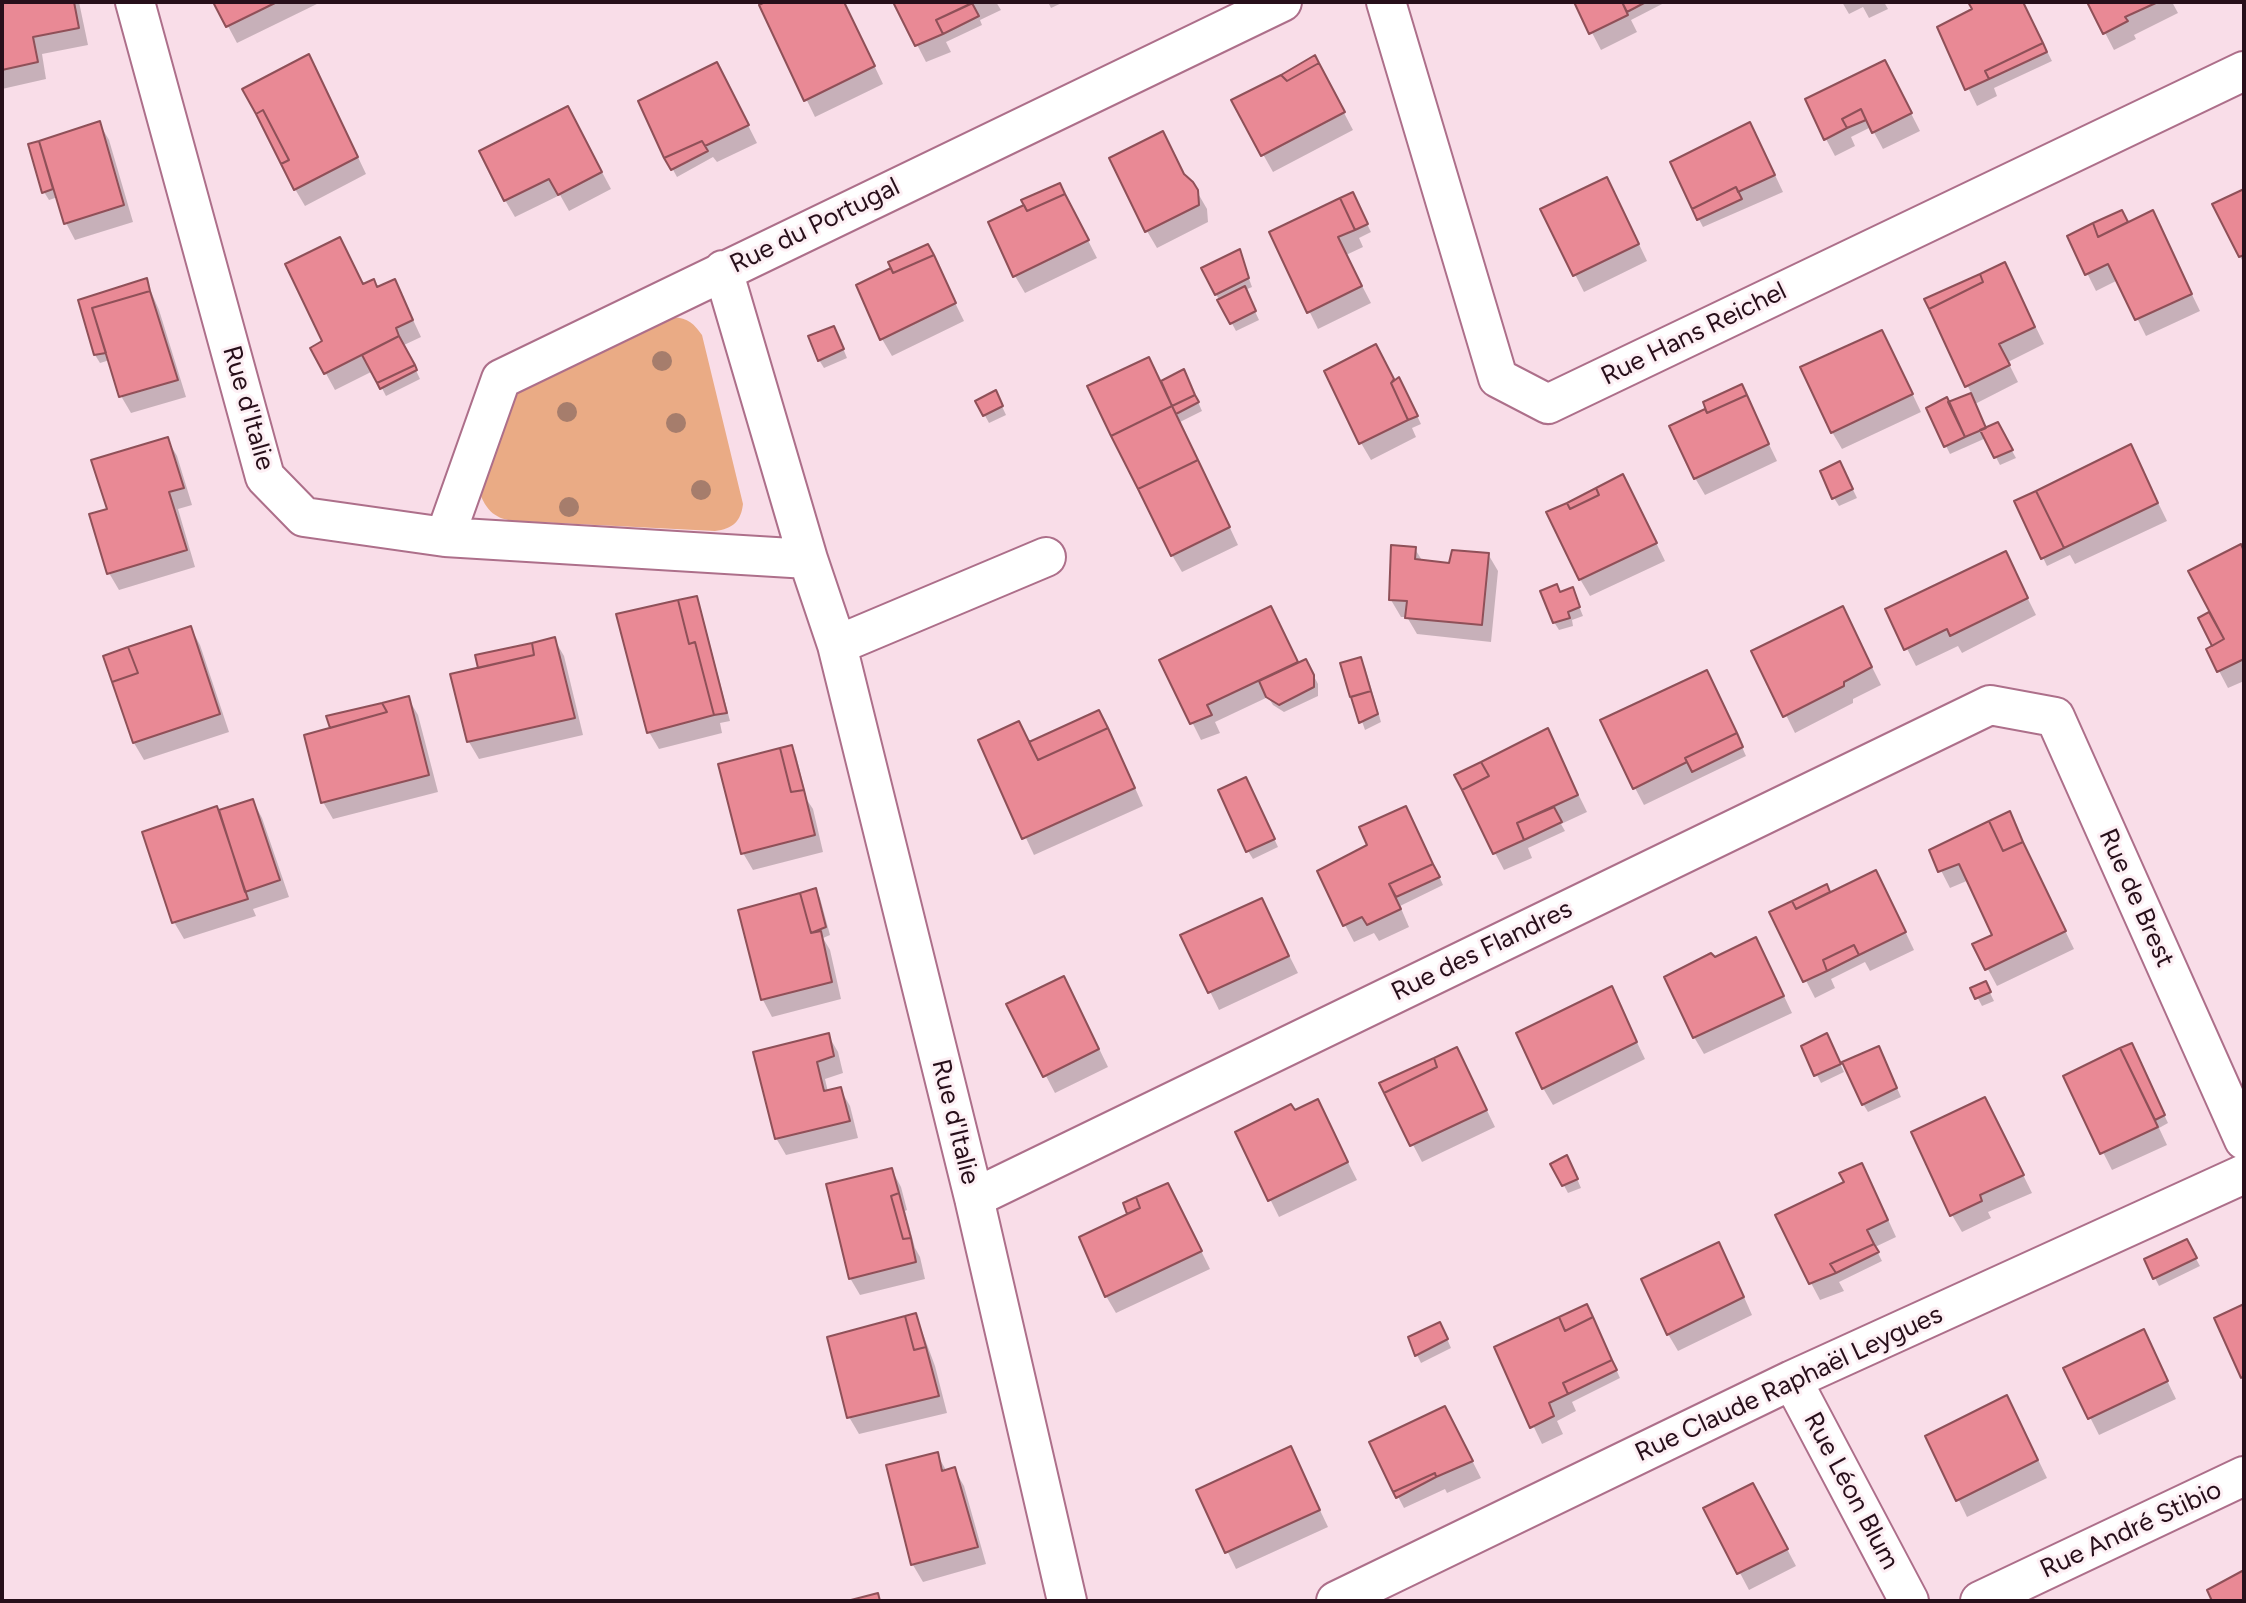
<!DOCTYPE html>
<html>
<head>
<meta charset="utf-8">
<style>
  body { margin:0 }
  #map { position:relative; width:2246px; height:1603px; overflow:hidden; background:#f9dde8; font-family:Figtree,sans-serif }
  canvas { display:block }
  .frame { position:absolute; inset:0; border:4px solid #270f1a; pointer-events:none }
</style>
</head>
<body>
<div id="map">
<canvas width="2246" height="1603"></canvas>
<div class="frame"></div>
</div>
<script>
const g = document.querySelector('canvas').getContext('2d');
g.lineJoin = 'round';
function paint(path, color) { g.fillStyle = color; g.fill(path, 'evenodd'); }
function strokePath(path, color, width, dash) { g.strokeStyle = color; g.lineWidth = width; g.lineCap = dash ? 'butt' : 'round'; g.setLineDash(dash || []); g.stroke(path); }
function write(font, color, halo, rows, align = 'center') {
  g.font = font + ' Figtree,sans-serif'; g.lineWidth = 6; g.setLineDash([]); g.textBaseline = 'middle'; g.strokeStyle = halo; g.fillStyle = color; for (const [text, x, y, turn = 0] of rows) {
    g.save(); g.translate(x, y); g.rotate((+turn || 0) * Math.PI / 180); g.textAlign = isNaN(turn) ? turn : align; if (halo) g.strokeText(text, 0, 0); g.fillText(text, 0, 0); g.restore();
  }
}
paint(new Path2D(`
  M670 317C687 318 692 321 702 335L743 504C741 521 733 529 715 531L517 521C496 520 486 511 479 491L512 392Z`), '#eaab85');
paint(new Path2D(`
  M8 2H79L88 45 42 54 46 79 2 89V6L8 4Z
  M215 2H321L237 43Z
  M769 2H844L883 84 815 117 761 6Z
  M895 2H996L1001 10 980 20 982 25 946 42 951 52 926 62Z
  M1048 2H1064L1051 8Z
  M1576 2H1666L1631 20 1637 32 1601 50Z
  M1842 2H1884L1888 9 1869 18 1863 7 1849 14Z
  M1970 2H2022L2052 61 1994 88 1997 96 1977 106 1939 28 1974 10Z
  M2089 2H2172L2178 13 2134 35 2136 39 2114 50Z
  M1315 58 1353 130 1273 172 1233 101Z
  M717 64 757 143 717 162 713 157 677 177 666 157Z
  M318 73 366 174 305 206 295 189Z
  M1894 80 1920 131 1883 149 1871 127 1851 137 1855 146 1835 156 1826 139Z
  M99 123 109 140 133 222 75 240 66 223 58 197 49 200 44 192 30 145Z
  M577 125 611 189 569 211 560 195 515 217 505 200Z
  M1162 133 1185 178 1192 183 1207 209 1208 222 1157 248 1147 231Z
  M1759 141 1783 192 1703 227 1693 208Z
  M2244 191V264L2214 205Z
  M1616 196 1647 261 1584 292 1542 210Z
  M1356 202 1371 232 1359 238 1363 247 1346 255 1371 303 1318 329 1271 233Z
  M2121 212 2128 224 2152 212 2200 311 2146 336 2118 280 2096 291 2069 237Z
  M1074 213 1097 258 1025 293 1015 276Z
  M927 246 964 321 892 356 882 339 893 269Z
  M1239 251 1252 287 1245 290 1259 320 1236 331 1216 294Z
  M2005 264 2044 344 2008 362 2018 382 1975 404 1986 430 1997 424 2016 458 2000 465 1986 438 1950 454 1946 446 1949 404 1972 395 1931 308Z
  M146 280 159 310 186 397 131 413 121 396 110 360 100 363 95 355Z
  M395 281 421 337 404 345 420 379 386 396 373 371 335 390 312 348 325 342 364 285 377 289Z
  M838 336 847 358 824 368 819 360Z
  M1891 349 1921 412 1842 449 1832 432Z
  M1148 359 1161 382 1183 371 1188 379 1202 411 1180 422 1238 545 1182 572 1172 555Z
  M1385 363 1395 382 1403 387 1421 424 1412 428 1416 437 1371 460 1361 443Z
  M1741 386 1777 461 1705 495 1695 478 1709 418Z
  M999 400 1006 415 989 423 977 401Z
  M167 439 177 456 192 505 178 509 195 567 119 590 109 573V510Z
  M2131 447 2167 521 2075 564 2070 555 2047 566 2016 502Z
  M1844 471 1857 498 1839 506 1834 498Z
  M1632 493 1665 561 1590 596 1580 579Z
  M2240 546 2244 553V681L2228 688 2208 650 2226 640Z
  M1415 549 1423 562 1451 564 1488 554 1498 571 1491 642 1417 634 1407 617H1401L1391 600Z
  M2005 553 2036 615 1962 653 1958 646 1916 666 1887 610Z
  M1572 589 1583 616 1572 620 1573 626 1559 630 1554 622Z
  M696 598 700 606 730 721 720 723 722 733 659 749 649 732Z
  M1843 609 1881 685 1853 699V703L1795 733 1754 651Z
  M1280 625 1299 664 1310 669 1318 684V696L1284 712 1273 705 1268 697 1215 722 1220 733 1201 740 1161 660Z
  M191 628 200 645 229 732 144 760 134 743 106 657Z
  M554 639 564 656 583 735 479 759 469 742 452 676 480 669Z
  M1360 659 1365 667 1381 722 1365 730 1342 664Z
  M1716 689 1746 756 1644 805 1635 788Z
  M408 698 418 715 438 792 333 819 323 802 332 729Z
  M1098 712 1117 747 1143 806 1034 855 980 741 1029 743Z
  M1547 731 1587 812 1561 824 1565 831 1528 848 1532 858 1504 870 1495 853Z
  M791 747 796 755 807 800 813 809 823 852 753 870 743 853Z
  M1250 787 1278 847 1253 859 1248 851Z
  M253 801 262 818 289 897 253 909 256 916 184 939 174 922 219 812Z
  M1415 825 1443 885 1400 906 1409 927 1379 941 1374 933 1354 942 1345 925Z
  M1931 851 2027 852 2074 949 1997 986 1975 945 1995 935 1969 880 1950 888Z
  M1826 886 1830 894 1885 889 1914 950 1870 971 1865 962 1831 979 1835 988 1815 998 1771 913Z
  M815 890 820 898 830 935 823 938 830 950 841 999 772 1017 763 1000 740 911Z
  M1261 900 1298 973 1219 1010 1183 936Z
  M1765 956 1792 1013 1704 1054 1694 1037 1715 959Z
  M1985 983 1994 1001 1982 1006 1973 989Z
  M1611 988 1645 1059 1553 1105 1543 1088Z
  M1073 995 1108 1067 1055 1093 1008 1004Z
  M828 1035 838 1052 843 1073 825 1079 828 1092 840 1089 850 1106 858 1138 786 1155 776 1138Z
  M1831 1044 1844 1072 1821 1083 1803 1047Z
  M2131 1045 2168 1123 2159 1128 2167 1145 2112 1170 2065 1077Z
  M1457 1049 1495 1127 1422 1162 1381 1084Z
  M1883 1056 1901 1097 1868 1112 1863 1104Z
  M1317 1101 1357 1180 1279 1217 1237 1133 1294 1112Z
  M1994 1116 2032 1193 1988 1212 1991 1218 1962 1232 1952 1215Z
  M1553 1165H1571L1581 1188 1568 1193Z
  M892 1170 901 1187 907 1210 905 1211 915 1248 920 1257 925 1279 860 1295 850 1278Z
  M1871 1182 1896 1237 1875 1247 1882 1261 1839 1282 1844 1291 1820 1300 1811 1283Z
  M1177 1202 1210 1269 1116 1313 1106 1296 1130 1215 1125 1204Z
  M2186 1241 2200 1266 2159 1286 2146 1260Z
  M1728 1261 1752 1315 1678 1351 1668 1334Z
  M916 1315 935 1366 947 1413 859 1434 849 1417Z
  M1596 1325 1620 1378 1572 1402 1576 1411 1557 1421 1563 1434 1542 1444 1496 1348Z
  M2143 1331 2176 1399 2099 1435 2065 1368Z
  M1444 1332 1451 1348 1421 1363 1417 1355Z
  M2016 1414 2047 1478 1967 1517 1928 1436Z
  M1454 1425 1481 1478 1447 1493 1445 1489 1404 1508 1395 1491Z
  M1291 1449 1328 1527 1236 1569 1198 1491Z
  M937 1454 947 1472 954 1469 964 1486 986 1564 923 1582 913 1565 888 1466Z
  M1762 1502 1796 1566 1749 1590 1706 1509Z`), '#0003');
const building = new Path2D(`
  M6 2H74L79 28 33 37 38 62 2 70V4Z
  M213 2H277L226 27Z
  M765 2H844L875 66 804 101 759 5Z
  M893 2H975L936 20 943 34 915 46Z
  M1574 2H1622L1628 15 1589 34Z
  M1622 2H1646L1627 12Z
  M1968 2H2023L2043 43 1985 71 1989 79 1965 90 1937 27 1972 9Z
  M2087 2H2158L2125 17 2128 21 2103 34Z
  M972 3 979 16 943 34 936 20Z
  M2043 43 2047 52 1989 79 1985 71Z
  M309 54 358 157 294 190 281 164 289 160 263 110 256 114 242 89Z
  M1315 55 1319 63 1287 81 1281 75Z
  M1885 60 1912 113 1872 133 1861 109 1842 119 1847 128 1824 140 1805 99Z
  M717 62 749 125 705 146 702 141 664 158 638 101Z
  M1319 63 1345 112 1261 156 1231 100 1281 75 1287 81Z
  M568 106 602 172 558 195 549 179 504 201 479 151Z
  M1861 109 1866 120 1847 128 1842 119Z
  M263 110 289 160 281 164 256 114Z
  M100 121 124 205 64 224 39 141Z
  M1750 122 1775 175 1738 192 1736 187 1692 209 1670 162Z
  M1163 131 1184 174 1193 182 1198 190 1199 205 1145 232 1109 158Z
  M39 141 53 189 42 193 28 144Z
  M702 141 708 151 671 170 664 158Z
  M1607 177 1639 244 1573 276 1540 209Z
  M1060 183 1065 194 1027 211 1021 200Z
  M1736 187 1742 199 1697 220 1692 209Z
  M2244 189V255L2239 257 2212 204Z
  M1353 192 1368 224 1355 230 1340 198Z
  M1065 194 1089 240 1013 277 988 222 1024 205 1027 211Z
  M1340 198 1355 230 1338 237 1362 286 1307 313 1269 232Z
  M2122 210 2128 222 2098 237 2093 223Z
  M2153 210 2192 294 2135 320 2108 264 2085 275 2067 236 2093 223 2098 237Z
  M340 237 363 284 374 279 377 287 395 279 413 320 396 328 399 336 324 374 310 348 322 341 285 264Z
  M928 244 934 255 893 273 888 262Z
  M1240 249 1249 278 1215 295 1201 268Z
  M934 255 956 303 880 340 856 285 891 268 893 273Z
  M2005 262 2035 327 1999 344 2010 365 1965 387 1929 309 1983 282 1980 274Z
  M1980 274 1983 282 1929 309 1924 299Z
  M147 278 150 291 92 308 106 353 94 355 78 300Z
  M1245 286 1256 311 1230 324 1217 300Z
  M150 291 178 380 119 397 92 308Z
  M834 326 844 349 818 361 808 336Z
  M1882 330 1913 394 1831 433 1800 367Z
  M399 336 415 365 377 383 362 355Z
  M1376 344 1394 379 1391 383 1408 420 1359 444 1324 371Z
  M1149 357 1172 406 1111 436 1087 386Z
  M415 365 417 370 380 389 377 383Z
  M1184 369 1195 395 1172 406 1161 381Z
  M1399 377 1418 416 1408 420 1391 383Z
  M1742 384 1747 395 1707 413 1703 402Z
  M996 390 1003 406 983 416 975 401Z
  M1971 393 1986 428 1965 437 1948 402Z
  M1195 395 1199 402 1176 414 1172 406Z
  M1747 395 1769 444 1694 479 1669 426 1705 409 1707 413Z
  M1947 397 1965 437 1944 447 1926 408Z
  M1172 406 1198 460 1138 489 1111 436Z
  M1998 422 2013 450 1994 458 1980 430Z
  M168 437 184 488 169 492 187 550 107 574 89 514 107 509 91 460Z
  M2131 444 2158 503 2064 548 2036 491Z
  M1198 460 1230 527 1171 556 1138 489Z
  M1840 461 1853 489 1832 499 1820 471Z
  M1623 474 1657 543 1579 580 1546 512 1567 503 1570 509 1599 495 1596 488Z
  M1596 488 1599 495 1570 509 1567 503Z
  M2036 491 2064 548 2041 559 2014 501Z
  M2241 544 2244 551V659L2217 672 2206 649 2224 639 2188 571Z
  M1391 545 1416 547 1415 559 1449 563 1452 550 1489 553 1482 625 1405 618 1407 601 1389 600Z
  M2006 551 2028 598 1950 636 1947 629 1904 650 1885 609Z
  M1557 584 1560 592 1573 587 1580 607 1568 612 1570 618 1553 623 1540 591Z
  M697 596 727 713 714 715 695 642 689 644 678 600Z
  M678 600 689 644 695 642 714 715 647 733 616 614Z
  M1271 606 1298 662 1207 705 1212 715 1190 724 1159 660Z
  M1843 606 1872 667 1844 682V686L1783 717 1751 651Z
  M2209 612 2224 639 2212 646 2198 618Z
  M191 626 220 714 133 743 112 682 138 673 128 647Z
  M555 637 575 718 467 742 450 674 534 655 532 643Z
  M532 643 534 655 478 668 475 655Z
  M128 647 138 673 112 682 103 656Z
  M1361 657 1371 691 1350 697 1340 663Z
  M1306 659 1314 675V687L1279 705 1266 697 1259 681Z
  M1707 670 1737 733 1685 758 1687 762 1633 789 1600 720Z
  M1371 691 1378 714 1359 723 1351 697Z
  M409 696 429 775 321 803 304 735 387 712 382 703Z
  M382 703 387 712 330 728 326 716Z
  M1099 710 1108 728 1038 760 1029 742Z
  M1019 721 1038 760 1108 728 1135 788 1022 839 978 740Z
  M1548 728 1578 795 1517 823 1524 840 1493 854 1462 790 1489 776 1481 762Z
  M1737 733 1743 747 1692 772 1685 758Z
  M792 745 804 790 791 792 780 748Z
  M780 748 791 792 804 790 815 835 741 854 718 764Z
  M1481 762 1489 776 1462 790 1454 775Z
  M1246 777 1275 839 1246 852 1218 790Z
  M253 799 280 880 245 892 219 810Z
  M217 806 248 899 172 923 142 832Z
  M1406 806 1433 864 1389 884 1401 909 1367 925 1362 917 1343 926 1317 871 1367 845 1359 827Z
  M1554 807 1562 822 1524 840 1517 823Z
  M2010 811 2023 842 2003 851 1989 821Z
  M1989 821 2003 851 2023 842 2066 931 1985 970 1972 944 1992 935 1959 864 1938 872 1929 850Z
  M1433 864 1440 877 1396 897 1389 884Z
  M1876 870 1906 932 1859 955 1854 945 1823 960 1827 971 1803 982 1769 912 1792 901 1796 909Z
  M1827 884 1830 892 1796 909 1792 901Z
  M816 888 826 927 811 933 800 893Z
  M800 893 811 933 821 931 832 982 761 1000 738 910Z
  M1262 898 1289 956 1208 993 1180 935Z
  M1756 937 1784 996 1693 1038 1664 977 1711 953 1715 957Z
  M1854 945 1859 955 1827 971 1823 960Z
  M1064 976 1099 1049 1043 1077 1006 1004Z
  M1986 981 1991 992 1975 999 1970 988Z
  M1612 986 1637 1042 1542 1089 1516 1033Z
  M829 1033 834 1056 817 1062 824 1091 841 1087 850 1121 775 1139 753 1052Z
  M1827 1033 1841 1064 1814 1076 1801 1046Z
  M2132 1043 2165 1115 2155 1120 2120 1048Z
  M1879 1046 1897 1088 1862 1105 1842 1062Z
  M1457 1047 1487 1110 1410 1146 1384 1093 1437 1067 1434 1058Z
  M2120 1048 2158 1127 2100 1154 2063 1076Z
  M1434 1058 1437 1067 1384 1093 1379 1083Z
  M1985 1097 2024 1175 1980 1195 1982 1201 1950 1216 1911 1132Z
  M1318 1099 1348 1162 1268 1201 1235 1132 1291 1104 1295 1110Z
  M1567 1155 1578 1179 1562 1186 1550 1164Z
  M1862 1163 1888 1220 1867 1230 1874 1244 1830 1264 1836 1273 1809 1284 1775 1215 1844 1182 1839 1173Z
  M892 1168 899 1193 891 1196 903 1239 911 1238 916 1262 849 1279 826 1184Z
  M1168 1183 1202 1251 1105 1297 1079 1237 1140 1208 1136 1197Z
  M899 1193 911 1238 903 1239 891 1196Z
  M1136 1197 1140 1208 1127 1214 1123 1203Z
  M2187 1239 2197 1258 2153 1279 2144 1259Z
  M1719 1242 1744 1297 1667 1335 1641 1279Z
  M1874 1244 1879 1252 1836 1273 1830 1264Z
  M1587 1304 1593 1317 1565 1331 1559 1317Z
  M2244 1304V1376L2241 1378 2214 1318Z
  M916 1313 926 1347 914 1350 905 1316Z
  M905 1316 914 1350 926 1347 939 1396 847 1418 827 1337Z
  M1559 1317 1565 1331 1593 1317 1612 1360 1563 1383 1568 1394 1549 1403 1554 1416 1530 1428 1494 1347Z
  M1440 1322 1448 1339 1415 1356 1408 1337Z
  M2144 1329 2168 1381 2088 1419 2063 1368Z
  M1612 1360 1617 1370 1568 1394 1563 1383Z
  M2007 1395 2038 1460 1956 1501 1925 1436Z
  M1445 1406 1473 1461 1436 1477 1435 1473 1393 1492 1369 1442Z
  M1291 1446 1320 1510 1225 1553 1196 1490Z
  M938 1452 942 1471 955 1467 978 1547 911 1565 886 1465Z
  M1435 1473 1436 1477 1396 1498 1393 1492Z
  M1753 1483 1788 1549 1737 1574 1703 1508Z
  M2244 1570V1601H2212L2207 1590Z
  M878 1593 880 1601H847Z`);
paint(building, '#e98995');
strokePath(building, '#8f5058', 2);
const minor = new Path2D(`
  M135 2 265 477 304 517 445 537 808 559
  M1386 2 1498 378 1548 404 2244 71
  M723 270 808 559 837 645 974 1198 1067 1601
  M445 537 501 379 1282 2
  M837 645 1046 557
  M974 1198 1990 705 2055 717 2244 1140
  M1792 1380 1909 1601
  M1336 1601 1792 1380 2244 1174
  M1980 1601 2244 1476`);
strokePath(minor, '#ad6f8a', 42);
strokePath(minor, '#fff', 38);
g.fillStyle = '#a67d6c';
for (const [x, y] of [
  [662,361],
  [567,412],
  [676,423],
  [701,490],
  [569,507]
]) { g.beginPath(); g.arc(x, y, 10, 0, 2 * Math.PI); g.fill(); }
write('26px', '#270f1a', '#fdeff4', [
  ["Rue du Portugal",815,226,-26],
  ["Rue Hans Reichel",1694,334,-26],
  ["Rue d'Italie",248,408,74],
  ["Rue de Brest",2136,898,66],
  ["Rue des Flandres",1482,951,-26],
  ["Rue d'Italie",955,1122,76],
  ["Rue Claude Raphaël Leygues",1789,1384,-25],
  ["Rue Léon Blum",1851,1491,62],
  ["Rue André Stibio",2131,1530,-25]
]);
</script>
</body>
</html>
